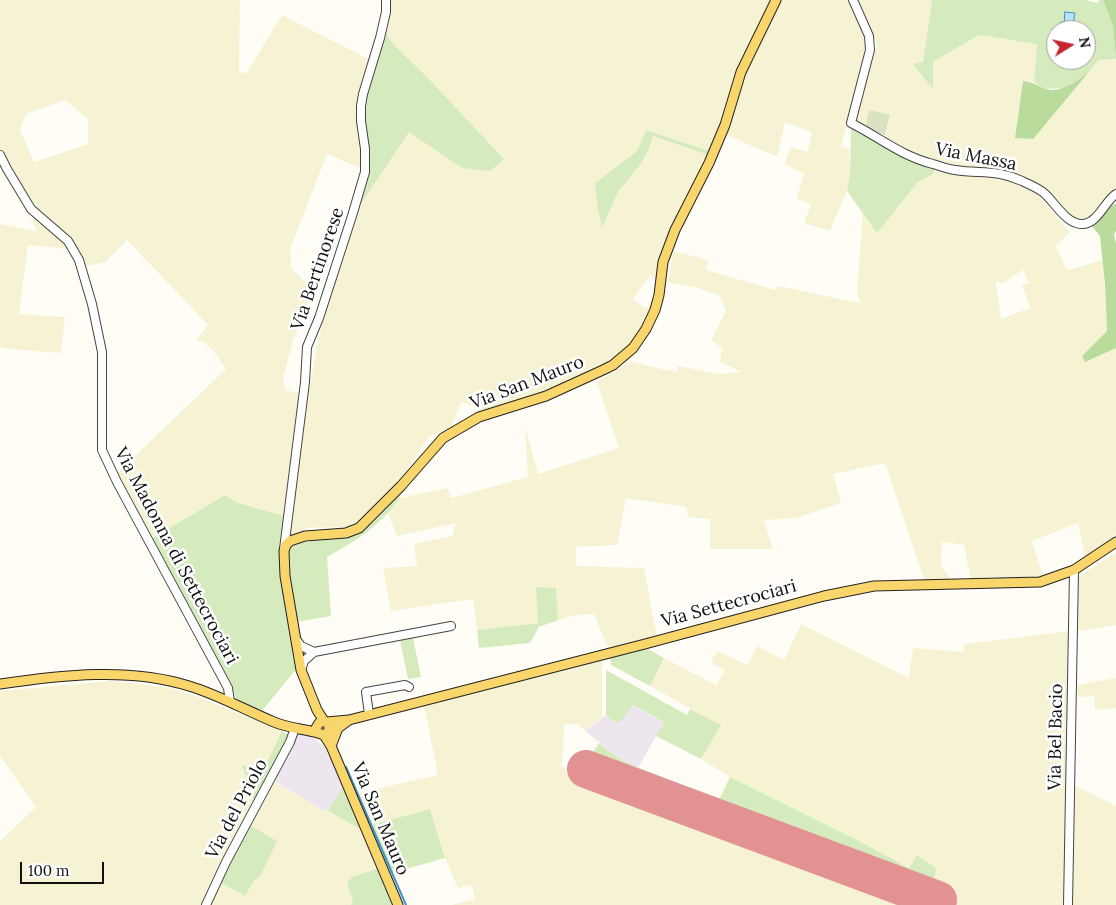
<!DOCTYPE html>
<html>
<head>
<meta charset="utf-8">
<style>
  body { margin:0 }
  #map { position:relative; width:1116px; height:905px; overflow:hidden; background:#fffdf5; font-family:Lora,serif }
  canvas { display:block }
  .north { position:absolute; left:1046px; top:20px; width:50px; height:50px; box-sizing:border-box; background:#fff; border:1px solid #a0a0a0; border-radius:50%; rotate:80deg; font-size:14px; font-weight:700; line-height:20px; text-align:center; color:#111 }
  .north::after { content:''; display:block; margin:auto; width:18px; height:22px; background:#c4262e; clip-path:polygon(50% 0,100% 100%,50% 72%,0 100%) }
  .scale { position:absolute; left:20px; top:862px; width:84px; height:22px; box-sizing:border-box; border:2px solid #111; border-top:0; padding-left:6px; font-size:15px; line-height:18px; white-space:nowrap; color:#111; -webkit-text-stroke:4px #fff; paint-order:stroke }
</style>
</head>
<body>
<div id="map">
<canvas width="1116" height="905"></canvas>
<div class="north">N</div>
<div class="scale">100 m</div>
</div>
<script>
const g = document.querySelector('canvas').getContext('2d');
g.lineJoin = 'round';
function paint(path, color) { g.fillStyle = color; g.fill(path, 'evenodd'); }
function strokePath(path, color, width, dash) { g.strokeStyle = color; g.lineWidth = width; g.lineCap = dash ? 'butt' : 'round'; g.setLineDash(dash || []); g.stroke(path); }
function write(font, color, halo, rows, align = 'center') {
  g.font = font + ' Lora,serif'; g.lineWidth = 5; g.setLineDash([]); g.textBaseline = 'middle'; g.strokeStyle = halo; g.fillStyle = color; for (const [text, x, y, turn = 0] of rows) {
    g.save(); g.translate(x, y); g.rotate((+turn || 0) * Math.PI / 180); g.textAlign = isNaN(turn) ? turn : align; if (halo) g.strokeText(text, 0, 0); g.fillText(text, 0, 0); g.restore();
  }
}
paint(new Path2D(`
  M632 705 664 722 638 768 625 762 585 731 606 715 615 723Z
  M299 733 314 738 325 748 343 786 328 811 321 809 274 781Z`), '#eee6ef');
paint(new Path2D(`
  M0 0H240L239 71 246 74 282 15 374 62 364 92 367 171 327 154 290 249 292 269 313 289 293 341 283 378 285 390 302 394 310 387 318 339 356 211 409 131 462 168 504 159 428 78 394 45 385 32 389 0H850L865 37 867 48 841 146 849 149 850 174 847 191 830 231 804 223 811 204 797 199 804 174 785 164 790 147 808 152 812 132 785 122 777 157 727 135 712 152 646 130 637 151 595 183 602 227 618 192 640 165 648 151 653 136 711 156 677 224 659 282 650 275 633 299 646 309 657 294 649 321 636 340 621 356 541 393 481 413 468 404 461 402 451 427 429 437 403 475 363 516 348 527 308 528 287 540 259 509 236 502 225 495 151 539 116 474 226 369 213 350 203 342 196 340 208 325 127 240 105 262 87 266 78 247 68 249 28 245 19 314 65 317 61 353 0 348V224L36 231 30 210 3 172 0 165ZM65 100 88 119V144L34 162 20 130 26 114Z
  M859 0H932L923 62 914 65 933 88V62L980 35 1037 44 1034 82 1024 81 1016 126 1099 60 1116 59V193L1093 216 1086 221 1077 220 1035 189 1037 194 1070 232 1056 246 1067 270 1103 260 1107 331 1082 356 1085 362 1116 348V535L1085 557 1078 523 1032 541 1043 576 1027 580H1004L992 577 971 581 964 545 942 542 941 566 950 577 948 580H924L885 463 833 474 841 503 796 518 764 520 773 549H710V519L688 517 686 507 626 498 617 545 576 547V566L644 568 657 637 608 648 594 614 575 615 558 620 556 588 538 623 477 630 473 599 391 611 383 568 417 566 414 544 452 536 456 523 397 536 388 514 400 498 448 488 451 498 528 477 525 427 538 474 619 448 597 382 631 361 652 367 677 372 678 366 720 374 742 372 720 362 722 348 711 340 726 311 720 296 698 288 668 282 673 251 708 260 706 270 775 290 778 286 860 303 857 290 863 212 877 232 917 183 933 174 912 156 885 139 890 116 865 129 853 123 877 45ZM1023 270 1029 283 1022 285 1030 308 1001 319 996 281 1003 283Z
  M1116 552V625L1078 631 1079 576Z
  M801 624 909 678 913 648 963 652 964 644 1070 631 1065 905H939L940 887 934 882 935 868 917 855 909 868 863 843 730 777 701 759 720 725 650 686 664 658 716 685 725 671 711 662 717 651 748 665 757 646 784 660Z
  M602 658V717L585 731 579 724 564 725 562 767 583 772 930 905H452L475 899 472 885 458 888 445 858 430 809 371 825 358 793 438 775 424 705Z
  M1116 678V708L1095 710 1094 696 1078 697 1076 685Z
  M112 681 158 686 174 689 198 697 282 731 262 774 243 766 255 802 222 861 201 905H0V841L36 807 0 756V691Z
  M274 781 321 809 328 811 360 829 377 869 354 876 353 902 351 905H210L220 882 254 880 277 841 250 825Z
  M1072 784 1116 806V905H1071Z`), '#f6f3d4');
paint(new Path2D(`
  M932 0H1085L1097 3 1099 0H1103L1113 26 1116 59 1099 60 1088 73 1066 88 1044 89 1034 82 1037 44 979 35 933 62V89L913 64 923 62ZM1056 30H1086V60H1056Z
  M385 32 394 45 428 78 504 159 490 171 462 168 409 132 356 211 367 171 364 92Z
  M851 127 935 167 933 174 917 183 877 233 847 191 850 174Z
  M646 130 712 152 711 156 653 136 648 151 640 165 618 192 602 228 598 209 595 183 637 151Z
  M225 495 236 502 286 517 280 555 297 668 261 712 239 703 151 539Z
  M397 497 400 498C380 526 356 541 327 557L331 616 296 622C294 609 282 565 286 554 294 535 342 543 358 534 373 524 385 511 397 497Z
  M536 587 556 588 558 620 539 627 530 643 479 648 477 630 538 623Z
  M413 638 421 677 408 679 400 640Z
  M646 648 664 658 650 686 611 665 610 656Z
  M606 670 687 715 690 709 721 725 701 759 656 736 664 722 633 705 622 720 616 723 606 715Z
  M282 731 290 735 255 802 242 765 262 773Z
  M599 743 625 762 719 800 730 777 863 843 909 868 917 855 936 868 934 882 940 887 939 895 856 861 587 762Z
  M343 786 360 829 328 811Z
  M430 809 445 858 392 873 371 825Z
  M250 825 277 841 259 878 254 880 245 896 220 882Z
  M377 869 392 905H351L353 902 347 882 354 876Z`), '#d5ebbd');
paint(new Path2D(`
  M1103 0H1116V59L1113 26Z
  M1088 73 1033 139 1015 138 1023 81C1032 82 1035 84 1043 88 1059 95 1075 82 1088 73Z
  M1116 204V231L1114 234 1116 244V348L1085 362 1082 356 1107 331 1105 284 1100 236 1090 224 1108 205Z`), '#b9dc9c');
paint(new Path2D(`
  M869 110 890 115 885 135 865 129Z`), '#d9e3c4');
const water = new Path2D(`
  M1065 12 1075 13 1072 30H1060L1061 22H1064Z`);
paint(water, '#b9e0f7');
strokePath(water, '#3f96cf', 1);
strokePath(new Path2D(`
  M346 767 406 905`), '#3f96cf', 2);
strokePath(new Path2D(`
  M586 769 938 900`), '#e29292', 38);
const minor = new Path2D(`
  M853 0 869 36 870 50 851 123C879 137 901 156 933 164 940 166 947 169 955 170 981 174 996 169 1022 181 1030 185 1039 188 1045 194 1056 204 1067 225 1083 224 1098 223 1105 201 1116 194
  M0 155 7 169 31 209 68 241 79 260 92 304 102 352V450L117 482 228 688 230 702
  M284 549 305 382 307 347 319 318 352 216 365 172V149L361 121V106L363 94 380 38 386 12V0
  M296 639 301 646 314 652 451 626
  M301 670 304 661 314 652
  M369 714 366 692 405 685 409 687
  M206 905 226 862 290 742 295 728
  M1068 905 1074 570`);
const major = new Path2D(`
  M0 684C61 675 130 667 189 686 219 695 245 710 274 722 288 728 304 729 318 733
  M324 721 319 723 316 728 318 733 324 735 329 731V725L324 721 317 710 301 670 285 576 284 551 286 545 290 541 305 536 346 533 359 528 401 486 443 438 479 417 546 396 603 370 613 365 633 348 646 329 655 310 659 295 663 262 675 230 709 163 725 125 741 72 776 0
  M327 722 349 720 645 644 824 596 874 586 1040 582 1074 570 1116 542
  M324 735 331 746 398 905
  M331 746 338 728 349 720`);
strokePath(minor, '#444', 10);
strokePath(major, '#222', 11);
strokePath(minor, '#fff', 8);
strokePath(major, '#f9d66b', 9);
write('18px', '#111', '#fff', [
  ["Via Massa",976,157,11],
  ["Via Bertinorese",318,269,-71],
  ["Via San Mauro",527,383,-21],
  ["Via Madonna di Settecrociari",176,556,62],
  ["Via Settecrociari",729,604,-15],
  ["Via Bel Bacio",1056,737,-89],
  ["Via del Priolo",237,809,-62],
  ["Via San Mauro",380,819,67]
]);
</script>
</body>
</html>
